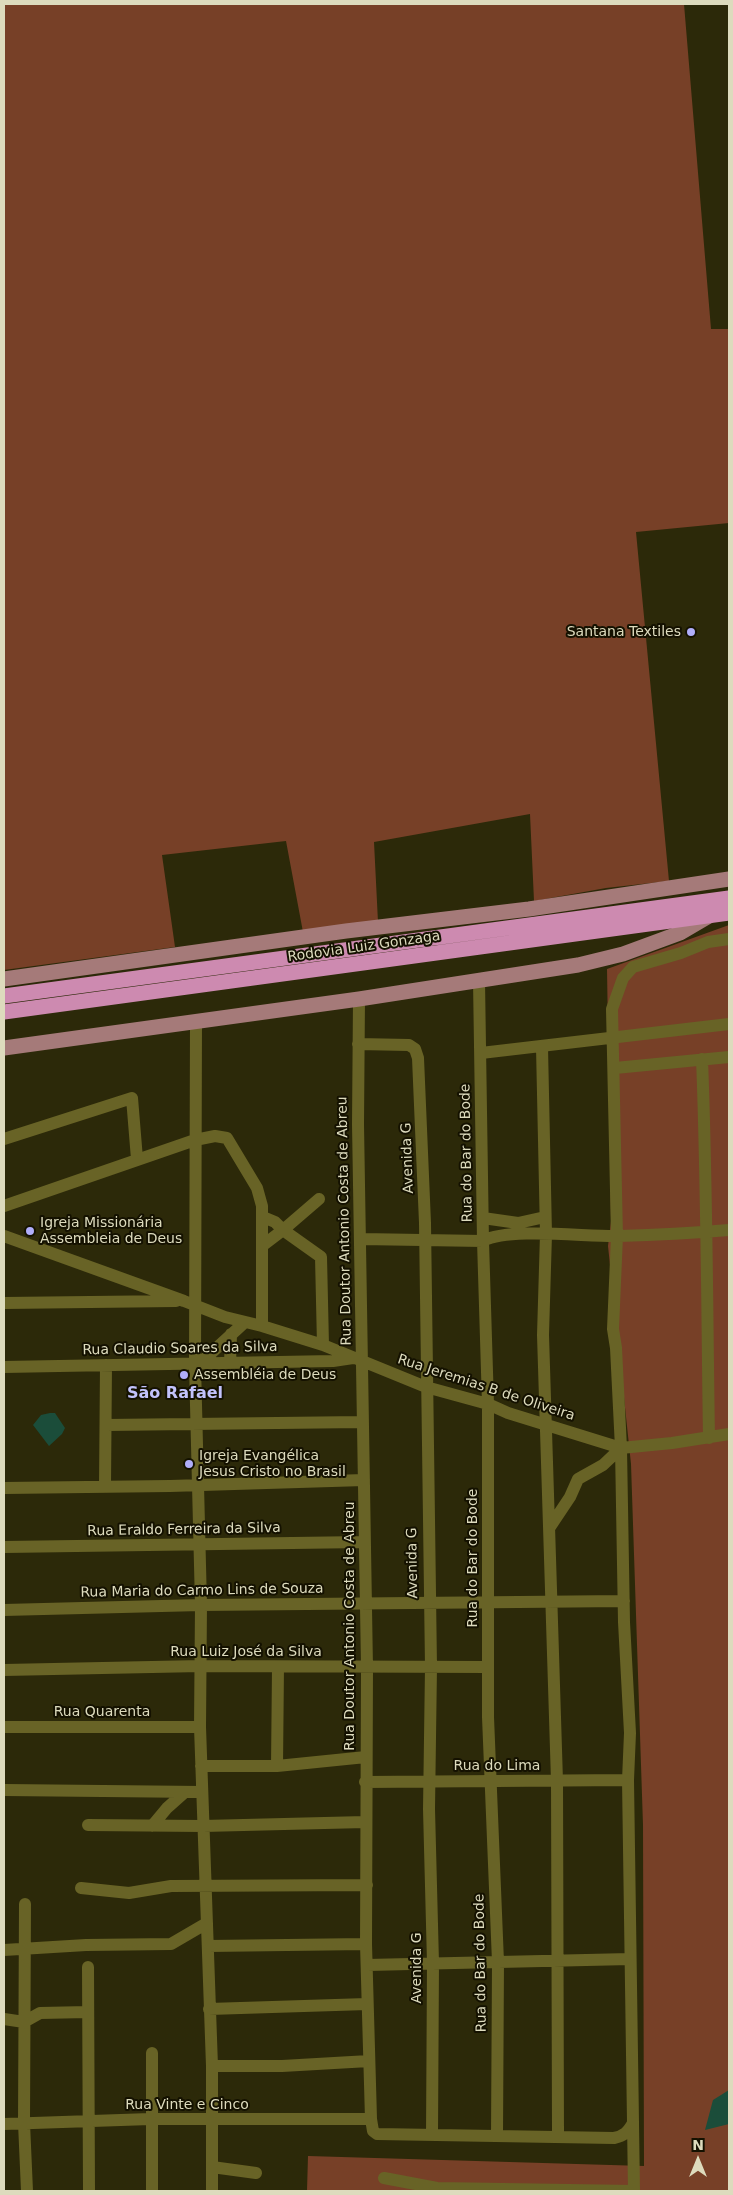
<!DOCTYPE html>
<html>
<head>
<meta charset="utf-8">
<style>
  body { margin:0 }
  #map { position:relative; width:733px; height:2195px; overflow:hidden; background:#2c2909; font-family:"DejaVu Sans",sans-serif }
  canvas { display:block }
  .frame { position:absolute; inset:0; border:5px solid #dddbbd; pointer-events:none }
  .north { position:absolute; left:673px; top:2135px; width:50px; height:50px; -webkit-text-stroke:4px #141100; paint-order:stroke; rotate:0deg; font-size:14px; font-weight:700; line-height:20px; text-align:center; color:#dddbbd }
  .north::after { content:''; display:block; margin:auto; width:18px; height:22px; background:#dddbbd; clip-path:polygon(50% 0,100% 100%,50% 72%,0 100%) }
</style>
</head>
<body>
<div id="map">
<canvas width="733" height="2195"></canvas>
<div class="frame"></div>
<div class="north">N</div>
</div>
<script>
const g = document.querySelector('canvas').getContext('2d');
g.lineJoin = 'round';
function paint(path, color) { g.fillStyle = color; g.fill(path, 'evenodd'); }
function strokePath(path, color, width, dash) { g.strokeStyle = color; g.lineWidth = width; g.lineCap = dash ? 'butt' : 'round'; g.setLineDash(dash || []); g.stroke(path); }
function write(font, color, halo, rows, align = 'center') {
  g.font = font + ' "DejaVu Sans",sans-serif'; g.lineWidth = 4; g.setLineDash([]); g.textBaseline = 'middle'; g.strokeStyle = halo; g.fillStyle = color; for (const [text, x, y, turn = 0] of rows) {
    g.save(); g.translate(x, y); g.rotate((+turn || 0) * Math.PI / 180); g.textAlign = isNaN(turn) ? turn : align; if (halo) g.strokeText(text, 0, 0); g.fillText(text, 0, 0); g.restore();
  }
}
paint(new Path2D(`
  M4 4H684L711 329H729V523L636 532 669 881 606 888 534 901 530 814 374 842 378 922 303 932 286 841 162 855 175 947 4 970Z
  M729 925V2191H307L308 2156 644 2166 643 1825 631 1464 608 1246 611 1221 607 969Z`), '#774027');
paint(new Path2D(`
  M50 1413H55L65 1428 62 1434 49 1446 33 1425 41 1415Z
  M729 2090V2124L705 2130 713 2100Z`), '#1b4d3a');
strokePath(new Path2D(`
  M479 981 483 1241 488 1404V1717L498 1962 497 2135
  M359 999 358 1124 367 1668 366 1944 371 2119 373 2131 377 2134 614 2138C624 2136 628 2132 633 2123
  M196 1021 195 1365 201 1605 200 1727 212 2066V2191
  M358 1044 409 1045 415 1049 418 1058 425 1223 431 1667 429 1809 433 1963 432 2135
  M542 1047 546 1234 543 1335 557 1781 558 2137
  M481 1053 729 1024
  M702 1059C707 1185 707 1312 709 1438
  M615 1068 729 1057
  M4 1139 132 1098 137 1159
  M4 1206 195 1140 215 1136 227 1138 257 1188 262 1206V1326
  M263 1217 275 1222 283 1230 319 1199
  M483 1218 518 1223 545 1217
  M4 1236 184 1301 225 1317 262 1326 323 1345 426 1387 488 1404 508 1413 621 1448 672 1443 729 1434
  M361 1239 483 1241C510 1227 586 1237 619 1236 656 1235 693 1233 729 1230
  M262 1246 283 1230 321 1257 323 1345
  M4 1303 176 1301
  M230 1364 231 1334
  M198 1365 245 1322
  M4 1367 333 1361 353 1358
  M106 1425 362 1422
  M105 1486 106 1365
  M4 1488 170 1486 364 1480
  M550 1527 570 1497 578 1479 603 1465 621 1448
  M4 1547 364 1542
  M4 1610 201 1605 624 1601
  M4 1670 201 1666 488 1667
  M4 1727H200
  M201 1766H277L366 1757
  M277 1766 278 1667
  M365 1782 628 1780
  M4 1790 202 1792
  M88 1825 203 1826 365 1822
  M152 1826 167 1808 185 1792
  M81 1888 129 1893 171 1886 367 1885
  M25 1904 24 2123 27 2191
  M208 1946 366 1944
  M4 1950 86 1945 171 1944 207 1923
  M367 1965 630 1959
  M88 1967 89 2191
  M209 2009 367 2004
  M4 2019 24 2022 40 2013 88 2012
  M212 2066H282L369 2061
  M4 2124 150 2119H371
  M212 2167 256 2173
  M384 2178 437 2188 634 2191 628 1780 630 1733 624 1622 621 1448 616 1348 613 1329 617 1236 612 1009 623 978 633 967 681 953 708 942 729 939
  M152 2191V2053`), '#686326', 12);
strokePath(new Path2D(`
  M4 979 346 931 529 909 729 879
  M4 1048 359 999 578 965 623 954 680 933 709 916`), '#a57a79', 15);
strokePath(new Path2D(`
  M4 996 729 898
  M4 1012 729 913`), '#cd8ab0', 15);
for (const [x, y, r, color] of [
  [691,632,5,"#b0aefa"],
  [30,1231,5,"#b0aefa"],
  [184,1375,5,"#b0aefa"],
  [189,1464,5,"#b0aefa"]
]) { const dot = new Path2D(); dot.arc(x, y, r, 0, 2 * Math.PI); g.fillStyle = color; g.fill(dot); strokePath(dot, '#141100', 2); }
write('14px', '#dddbbd', '#141100', [
  ["Santana Textiles",681,632,"right"],
  ["Igreja Missionária",40,1223],
  ["Assembleia de Deus",40,1239],
  ["Assembléia de Deus",194,1375],
  ["Igreja Evangélica",199,1456],
  ["Jesus Cristo no Brasil",199,1472]
], 'left');
write('14px', '#dddbbd', '#141100', [
  ["Rodovia Luiz Gonzaga",364,947,-8],
  ["Rua do Bar do Bode",467,1153,-91],
  ["Avenida G",408,1158,-92],
  ["Rua Doutor Antonio Costa de Abreu",345,1221,-91],
  ["Rua Claudio Soares da Silva",180,1349,-1],
  ["Rua Jeremias B de Oliveira",486,1388,18],
  ["Rua Eraldo Ferreira da Silva",184,1530,-1],
  ["Rua do Bar do Bode",473,1558,-90],
  ["Avenida G",413,1563,-91],
  ["Rua Maria do Carmo Lins de Souza",202,1591,-1],
  ["Rua Doutor Antonio Costa de Abreu",350,1626,-90],
  ["Rua Luiz José da Silva",246,1652],
  ["Rua Quarenta",102,1712],
  ["Rua do Lima",497,1766],
  ["Rua do Bar do Bode",481,1963,-91],
  ["Avenida G",417,1968,-90],
  ["Rua Vinte e Cinco",187,2105]
]);
write('bold 16px', '#c2c2fb', '#141100', [
  ["São Rafael",175,1394]
]);
</script>
</body>
</html>
